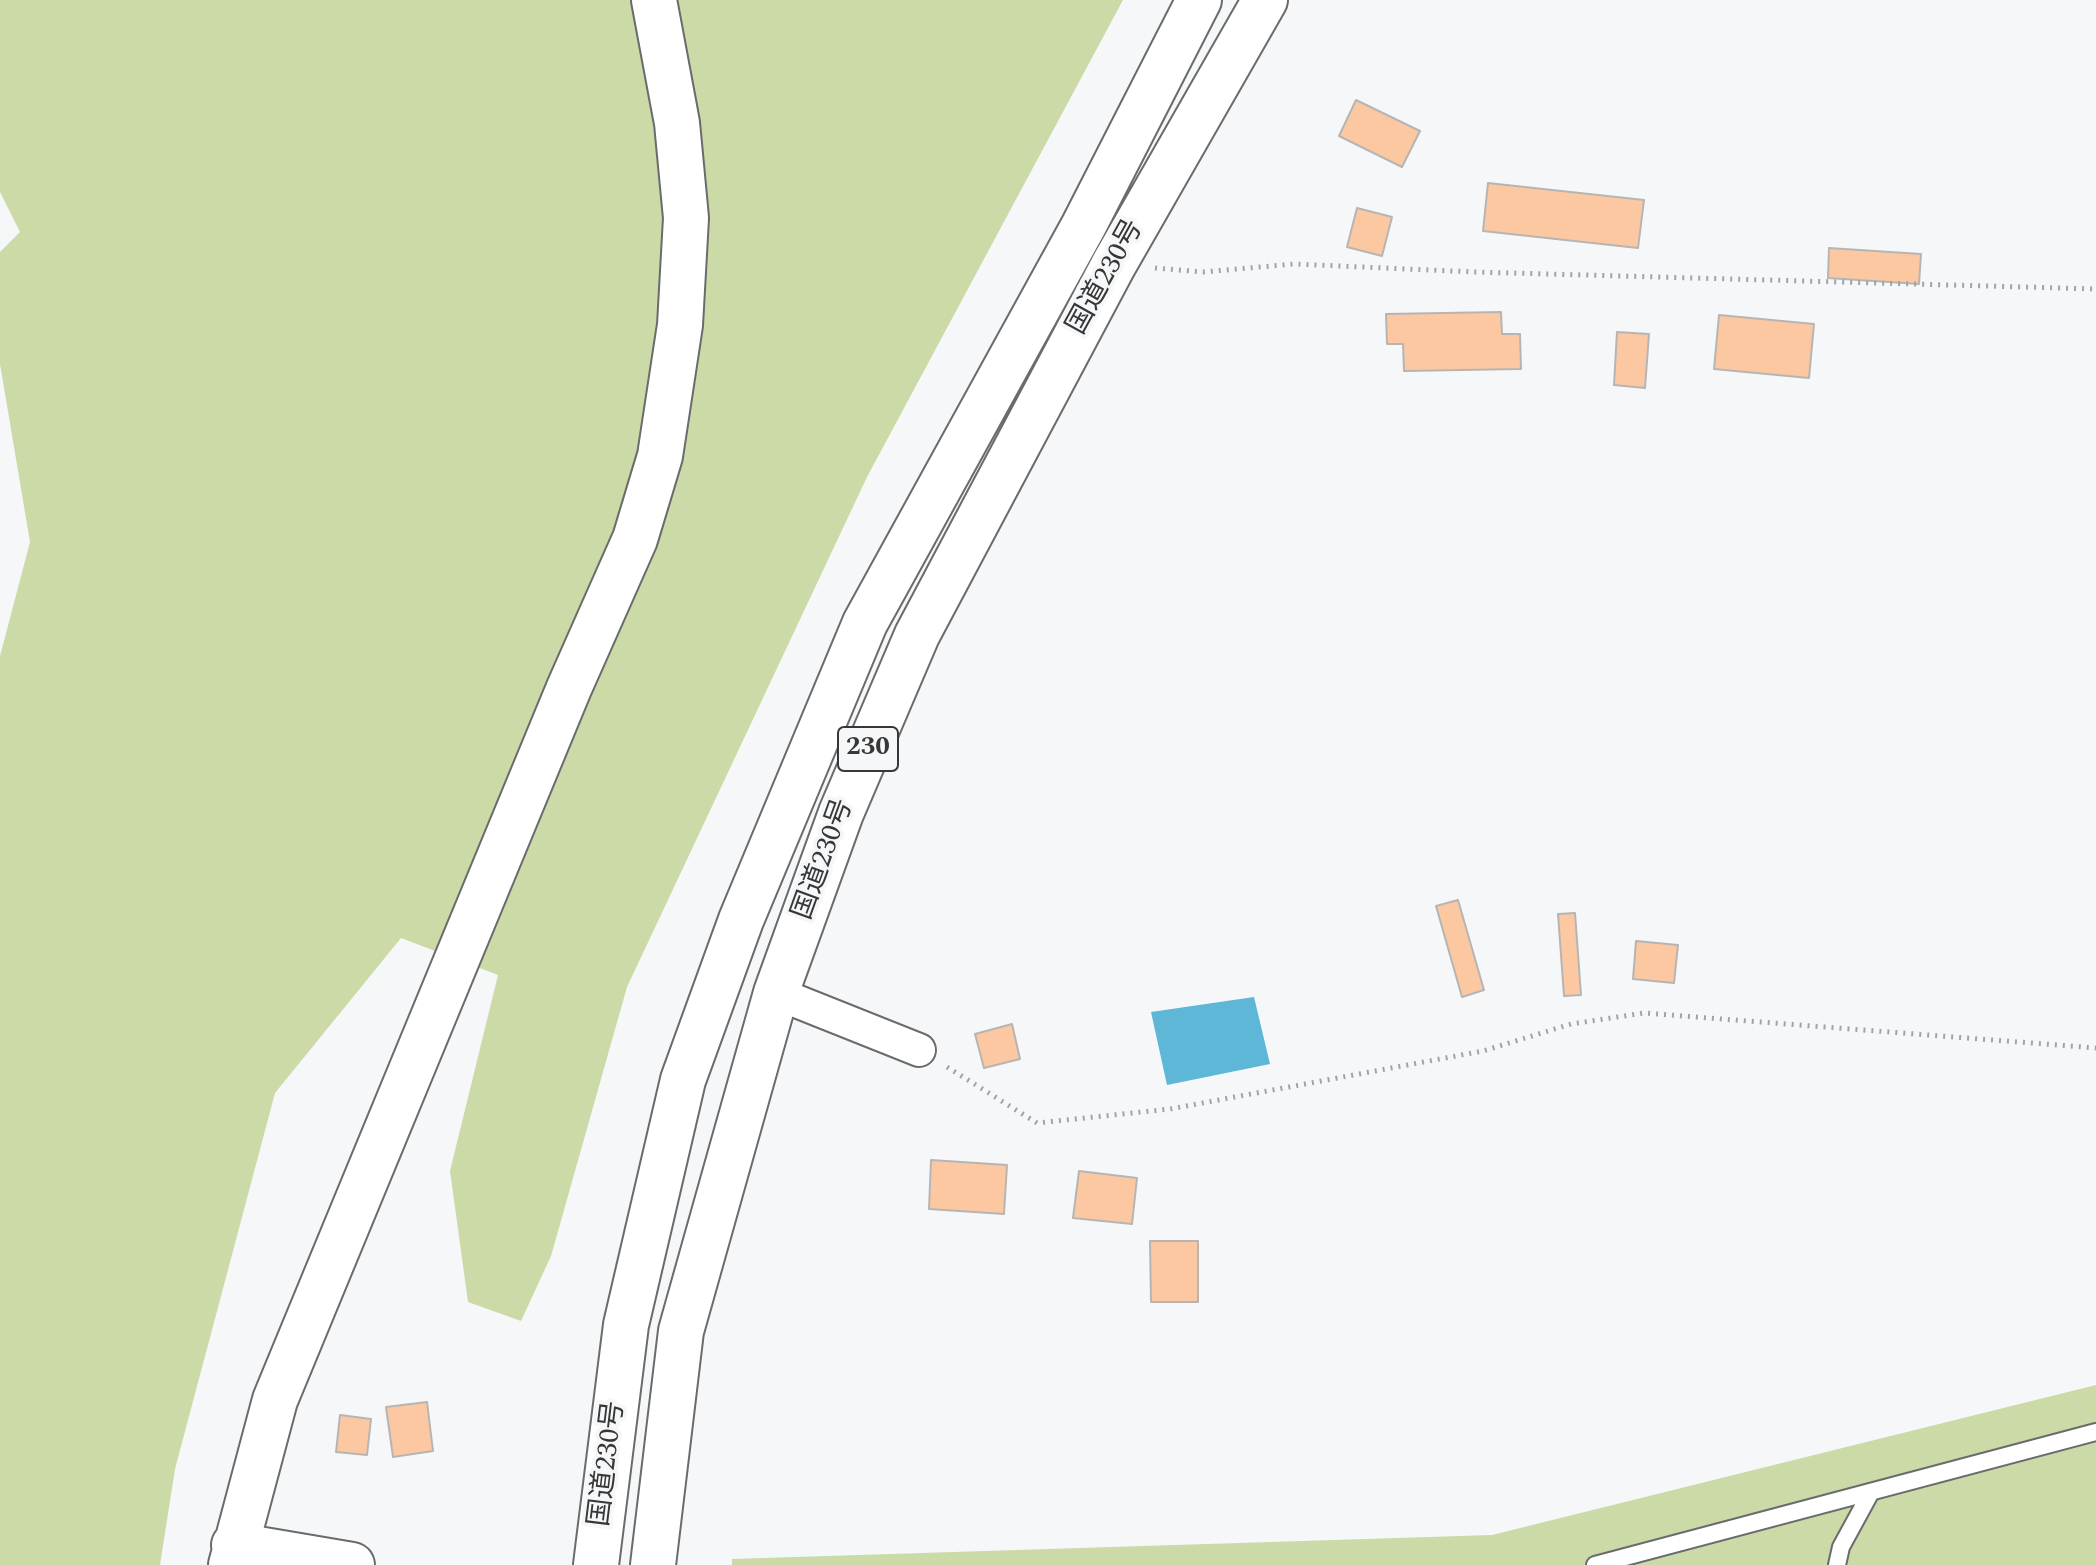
<!DOCTYPE html>
<html>
<head>
<meta charset="utf-8">
<style>
  body { margin:0 }
  canvas { display:block; background:#f5f7f8 }
</style>
</head>
<body>
<canvas width="2096" height="1565"></canvas>
<script>
const g = document.querySelector('canvas').getContext('2d');
g.lineJoin = 'round';
function paint(path, color) { g.fillStyle = color; g.fill(path, 'evenodd'); }
function strokePath(path, color, width, dash) { g.strokeStyle = color; g.lineWidth = width; g.lineCap = dash ? 'butt' : 'round'; g.setLineDash(dash || []); g.stroke(path); }
function write(font, color, halo, rows, align = 'center') {
  g.font = font + ' Spectral,"Noto Sans JP",serif'; g.lineWidth = 8; g.setLineDash([]); g.textBaseline = 'middle'; g.strokeStyle = halo; g.fillStyle = color; for (const [text, x, y, turn = 0] of rows) {
    g.save(); g.translate(x, y); g.rotate((+turn || 0) * Math.PI / 180); g.textAlign = isNaN(turn) ? turn : align; if (halo) g.strokeText(text, 0, 0); g.fillText(text, 0, 0); g.restore();
  }
}
paint(new Path2D(`
  M0 0H1123L867 477 627 987 551 1256 521 1321 468 1302 450 1171 498 975 401 938 275 1093 175 1469 160 1565H0V656L30 542 0 364V252L20 232 0 192Z
  M2096 1385V1565H732V1559L1492 1535Z`), '#ccdaa7');
paint(new Path2D(`
  M1254 997 1270 1064 1167 1085 1151 1012Z`), '#5eb7d6');
const building = new Path2D(`
  M1356 100 1420 131 1402 167 1339 136Z
  M1488 183 1644 200 1638 248 1483 231Z
  M1357 208 1392 217 1382 256 1347 247Z
  M1829 248 1921 254 1919 284 1828 278Z
  M1501 312 1502 334H1520L1521 369 1404 371 1403 344H1387L1386 314Z
  M1719 315 1814 324 1809 378 1714 369Z
  M1617 332 1649 334 1645 388 1614 385Z
  M1458 900 1484 990 1462 997 1436 906Z
  M1575 913 1581 995 1564 996 1558 914Z
  M1636 941 1678 945 1674 983 1633 979Z
  M1012 1024 1020 1059 984 1068 975 1034Z
  M931 1160 1007 1165 1004 1214 929 1209Z
  M1079 1171 1137 1178 1132 1224 1073 1218Z
  M1150 1241H1198V1302H1151Z
  M427 1402 433 1451 393 1457 386 1407Z
  M340 1415 371 1419 367 1455 336 1452Z`);
paint(building, '#fbc8a2');
strokePath(building, '#b7b5b4', 2);
const lane = new Path2D(`
  M1595 1565 2096 1432
  M1837 1565 1841 1547 1871 1492`);
const street = new Path2D(`
  M776 993 919 1050`);
const secondary = new Path2D(`
  M234 1545 352 1565
  M231 1565 275 1400 569 688 635 539 660 456 680 325 686 218 677 123 654 0`);
const highway = new Path2D(`
  M596 1565 626 1325 683 1080 741 920 865 623 1084 225 1199 0
  M653 1565 681 1331 776 993 841 813 917 635 1114 264 1265 0`);
strokePath(lane, '#696b6c', 20);
strokePath(street, '#696b6c', 36);
strokePath(secondary, '#696b6c', 48);
strokePath(highway, '#696b6c', 48);
strokePath(new Path2D(`
  M1155 268 1203 272 1294 264 1475 272 2096 289
  M947 1067 1037 1123 1170 1109 1483 1051 1571 1024 1644 1013 2096 1048`), '#a2a3a4', 5, [2, 6]);
strokePath(lane, '#fff', 16);
strokePath(street, '#fff', 32);
strokePath(secondary, '#fff', 44);
strokePath(highway, '#fff', 44);
for (const [x, y, w] of [
  [868,749,60]
]) { const box = new Path2D(); box.roundRect(x - w / 2, y - 22, w, 44, 6); g.fillStyle = '#f5f7f8'; g.fill(box); strokePath(box, '#373738', 2); }
write('bold 26px', '#373738', null, [
  ["230",868,749]
]);
write('28px', '#373738', '#f5f7f8', [
  ["国道230号",1107,278,-61],
  ["国道230号",825,860,-70],
  ["国道230号",609,1464,-83]
]);
</script>
</body>
</html>
